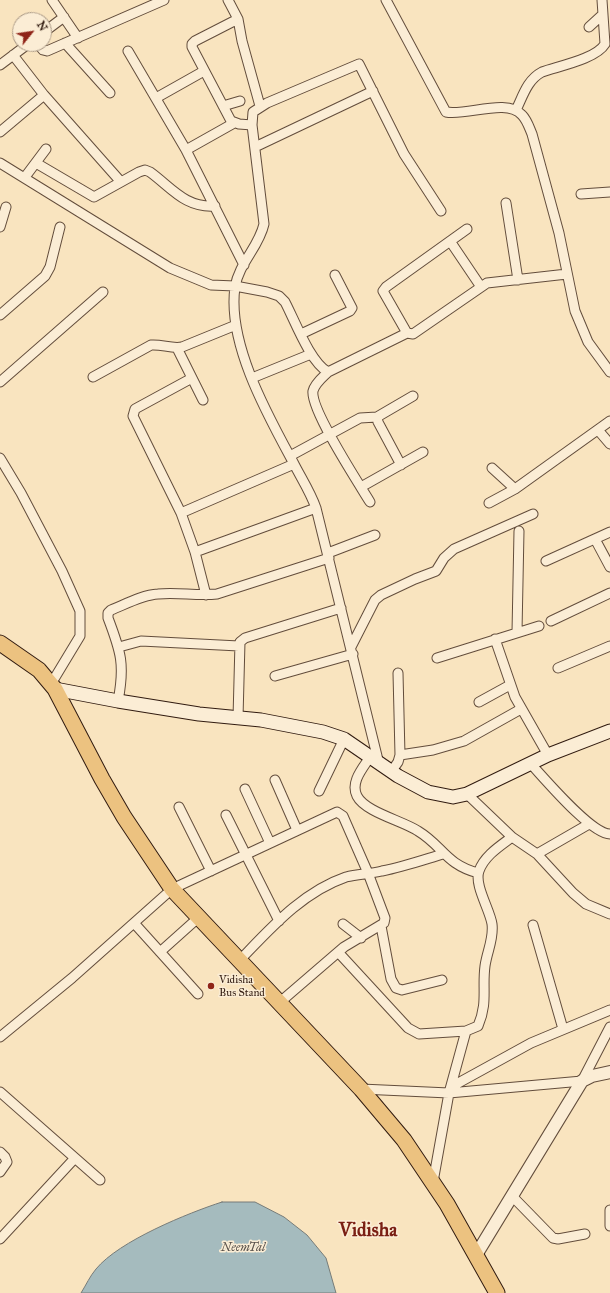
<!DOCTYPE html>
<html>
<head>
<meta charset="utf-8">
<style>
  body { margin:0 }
  #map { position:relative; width:610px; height:1293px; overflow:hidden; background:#f9e4bf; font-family:"IM FELL Great Primer",serif }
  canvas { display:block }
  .north { position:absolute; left:12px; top:12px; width:40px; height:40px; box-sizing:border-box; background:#fbedd5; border:1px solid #aa9986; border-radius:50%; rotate:60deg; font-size:11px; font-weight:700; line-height:16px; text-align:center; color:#311b10 }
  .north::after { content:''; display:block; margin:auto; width:14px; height:18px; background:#8f2418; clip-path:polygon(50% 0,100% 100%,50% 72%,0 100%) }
</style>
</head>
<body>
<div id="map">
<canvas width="610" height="1293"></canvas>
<div class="north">N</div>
</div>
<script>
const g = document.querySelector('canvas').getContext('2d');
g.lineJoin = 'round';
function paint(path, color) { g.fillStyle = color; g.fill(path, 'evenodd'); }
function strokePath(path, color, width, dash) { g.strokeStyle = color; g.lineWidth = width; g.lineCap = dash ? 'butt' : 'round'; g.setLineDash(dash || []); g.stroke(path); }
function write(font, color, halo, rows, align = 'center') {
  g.font = font + ' "IM FELL Great Primer",serif'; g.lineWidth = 3; g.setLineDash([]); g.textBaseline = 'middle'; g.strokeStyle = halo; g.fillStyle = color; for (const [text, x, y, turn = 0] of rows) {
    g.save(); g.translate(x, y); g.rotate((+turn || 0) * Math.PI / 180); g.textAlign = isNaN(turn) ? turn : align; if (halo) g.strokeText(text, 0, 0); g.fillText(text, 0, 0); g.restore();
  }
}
const water = new Path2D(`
  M222 1202H255L284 1217 307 1235 326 1258 336 1293H81C86 1285 90 1276 96 1269 119 1241 188 1213 222 1202Z`);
paint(water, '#a5bbbe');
strokePath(water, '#777b78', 1);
const minor = new Path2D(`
  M52 0 78 38
  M228 0 238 19 242 41 260 106
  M386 0 446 112C467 116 507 98 522 115 527 120 529 127 532 134L559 233 575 311 588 342 610 372
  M238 19 195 41 192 44V47L231 121 239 124 252 125
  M589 27 601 16
  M44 32 64 17
  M65 43 110 93
  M38 44 43 50 47 51 164 0
  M128 51 186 150 244 265
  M13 55 44 95 121 182
  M0 65 28 44
  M156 98 204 71
  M223 106 240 101
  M516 110C523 96 527 80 542 72 559 66 596 59 605 44L602 0
  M0 132 44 95
  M255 147 373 91
  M186 150 234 123
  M0 163 170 268 211 285 235 286 267 292 279 296 285 302C295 321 310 362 328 372L407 333
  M36 163 94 197 139 172 145 170 150 172C172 188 185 208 215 206
  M25 177 46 149
  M581 194 610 192
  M506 203 518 280
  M0 227 6 207
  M467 229 386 287 383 291 407 333 413 334 487 283 567 274
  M450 241 481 287
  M0 315 45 276 50 267 60 227
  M301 334 350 311 352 308 335 275
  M177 348 203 400
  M328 372C323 377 315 383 313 391 310 409 359 484 370 502
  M93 377 151 345C162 344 171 349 182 347L236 325
  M192 378 135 409 133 416 181 513 195 552 206 595
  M252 378 311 354
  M0 382 103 292
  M598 430 610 444
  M290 456 360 418 377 417
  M0 458 21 493 62 571 80 611V636L51 684
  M401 465 378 422 377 417 413 396
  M492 468 515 489
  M361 487 423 452
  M489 503 515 489 610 421
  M181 513 294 464
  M595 539 610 567
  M195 552 316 508
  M328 553 375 535
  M546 561 610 532
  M551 621 610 593
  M517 632 519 531
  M495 639 515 697 548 755
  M119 647 141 641 239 646
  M351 647 375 600 381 595 415 579 436 571 444 558 454 549 533 514
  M437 658 539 626
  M558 668 610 646
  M275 676 353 654
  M118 701C125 665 121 652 108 618V613L111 610C126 604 142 595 158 594 177 592 197 596 217 594L329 558
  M479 702 510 685
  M238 718 240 642 245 638 341 608
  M400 755 433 750 464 741 521 709
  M370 757C363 768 350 782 357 796 365 812 403 821 418 831 443 846 445 864 478 873
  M530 763C545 779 591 834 610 834
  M379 764 316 508C310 491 301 478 293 462 267 414 227 343 235 287 239 263 259 247 264 224L252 125 253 112 267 103 359 64 404 154 441 211
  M391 772 398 762 400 755 398 673
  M275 780 297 830
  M245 789 270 843
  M319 791 344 739
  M467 794 512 837 537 854 573 893 586 904 610 914
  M179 807 211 871
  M226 815 279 921
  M537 854 589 824
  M134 923 198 994
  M343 924 361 938
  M533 925 563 1029
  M381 926 391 979 396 988 402 990 442 980
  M160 952 198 918
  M338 952 408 1028 419 1034 466 1031 478 1026C488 1003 482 988 485 966 487 951 494 939 492 924 490 910 474 885 479 871 484 856 500 846 512 837
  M239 961C270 929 302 892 346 877 358 874 370 874 382 871 403 867 423 860 443 854
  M0 1037 72 978 172 889 337 812 343 816 368 873 385 918 384 923 344 947 279 1003
  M451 1087 531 1043 610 1010
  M361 1089 449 1093 582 1081 610 1027
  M0 1092 100 1180
  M0 1152 5 1157 7 1162 0 1172
  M433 1182 449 1093 466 1031
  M512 1196 553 1238 558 1239 585 1234
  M610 1210V1226
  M0 1239 75 1158`);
const tertiary = new Path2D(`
  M476 1255 582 1081 592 1076 610 1072`);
const secondary = new Path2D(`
  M55 689 118 701 199 714 261 720 323 732 344 739 398 776 428 792 453 797 467 794 548 755 610 731`);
const primary = new Path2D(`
  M0 643 39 670 55 689 102 779 124 817 172 889 361 1089 404 1140 447 1204 497 1293`);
strokePath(minor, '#634d3c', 11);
strokePath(tertiary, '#634d3c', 14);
strokePath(secondary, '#311b10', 15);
strokePath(primary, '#311b10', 17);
strokePath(minor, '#fbedd5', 9);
strokePath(tertiary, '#fbedd5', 12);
strokePath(secondary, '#fbedd5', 13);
strokePath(primary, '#ecc280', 15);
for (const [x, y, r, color] of [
  [211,986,4,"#8f2418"]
]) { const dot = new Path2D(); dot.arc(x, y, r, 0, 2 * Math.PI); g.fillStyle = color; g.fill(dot); strokePath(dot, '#fbedd5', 1.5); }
write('11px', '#311b10', '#fbedd5', [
  ["Vidisha",219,980],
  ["Bus Stand",219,993]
], 'left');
write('italic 12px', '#5a534d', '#fbedd5', [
  ["NeemTal",243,1248]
]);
write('bold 19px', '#7a1f14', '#fbedd5', [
  ["Vidisha",368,1231]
]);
</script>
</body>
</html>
